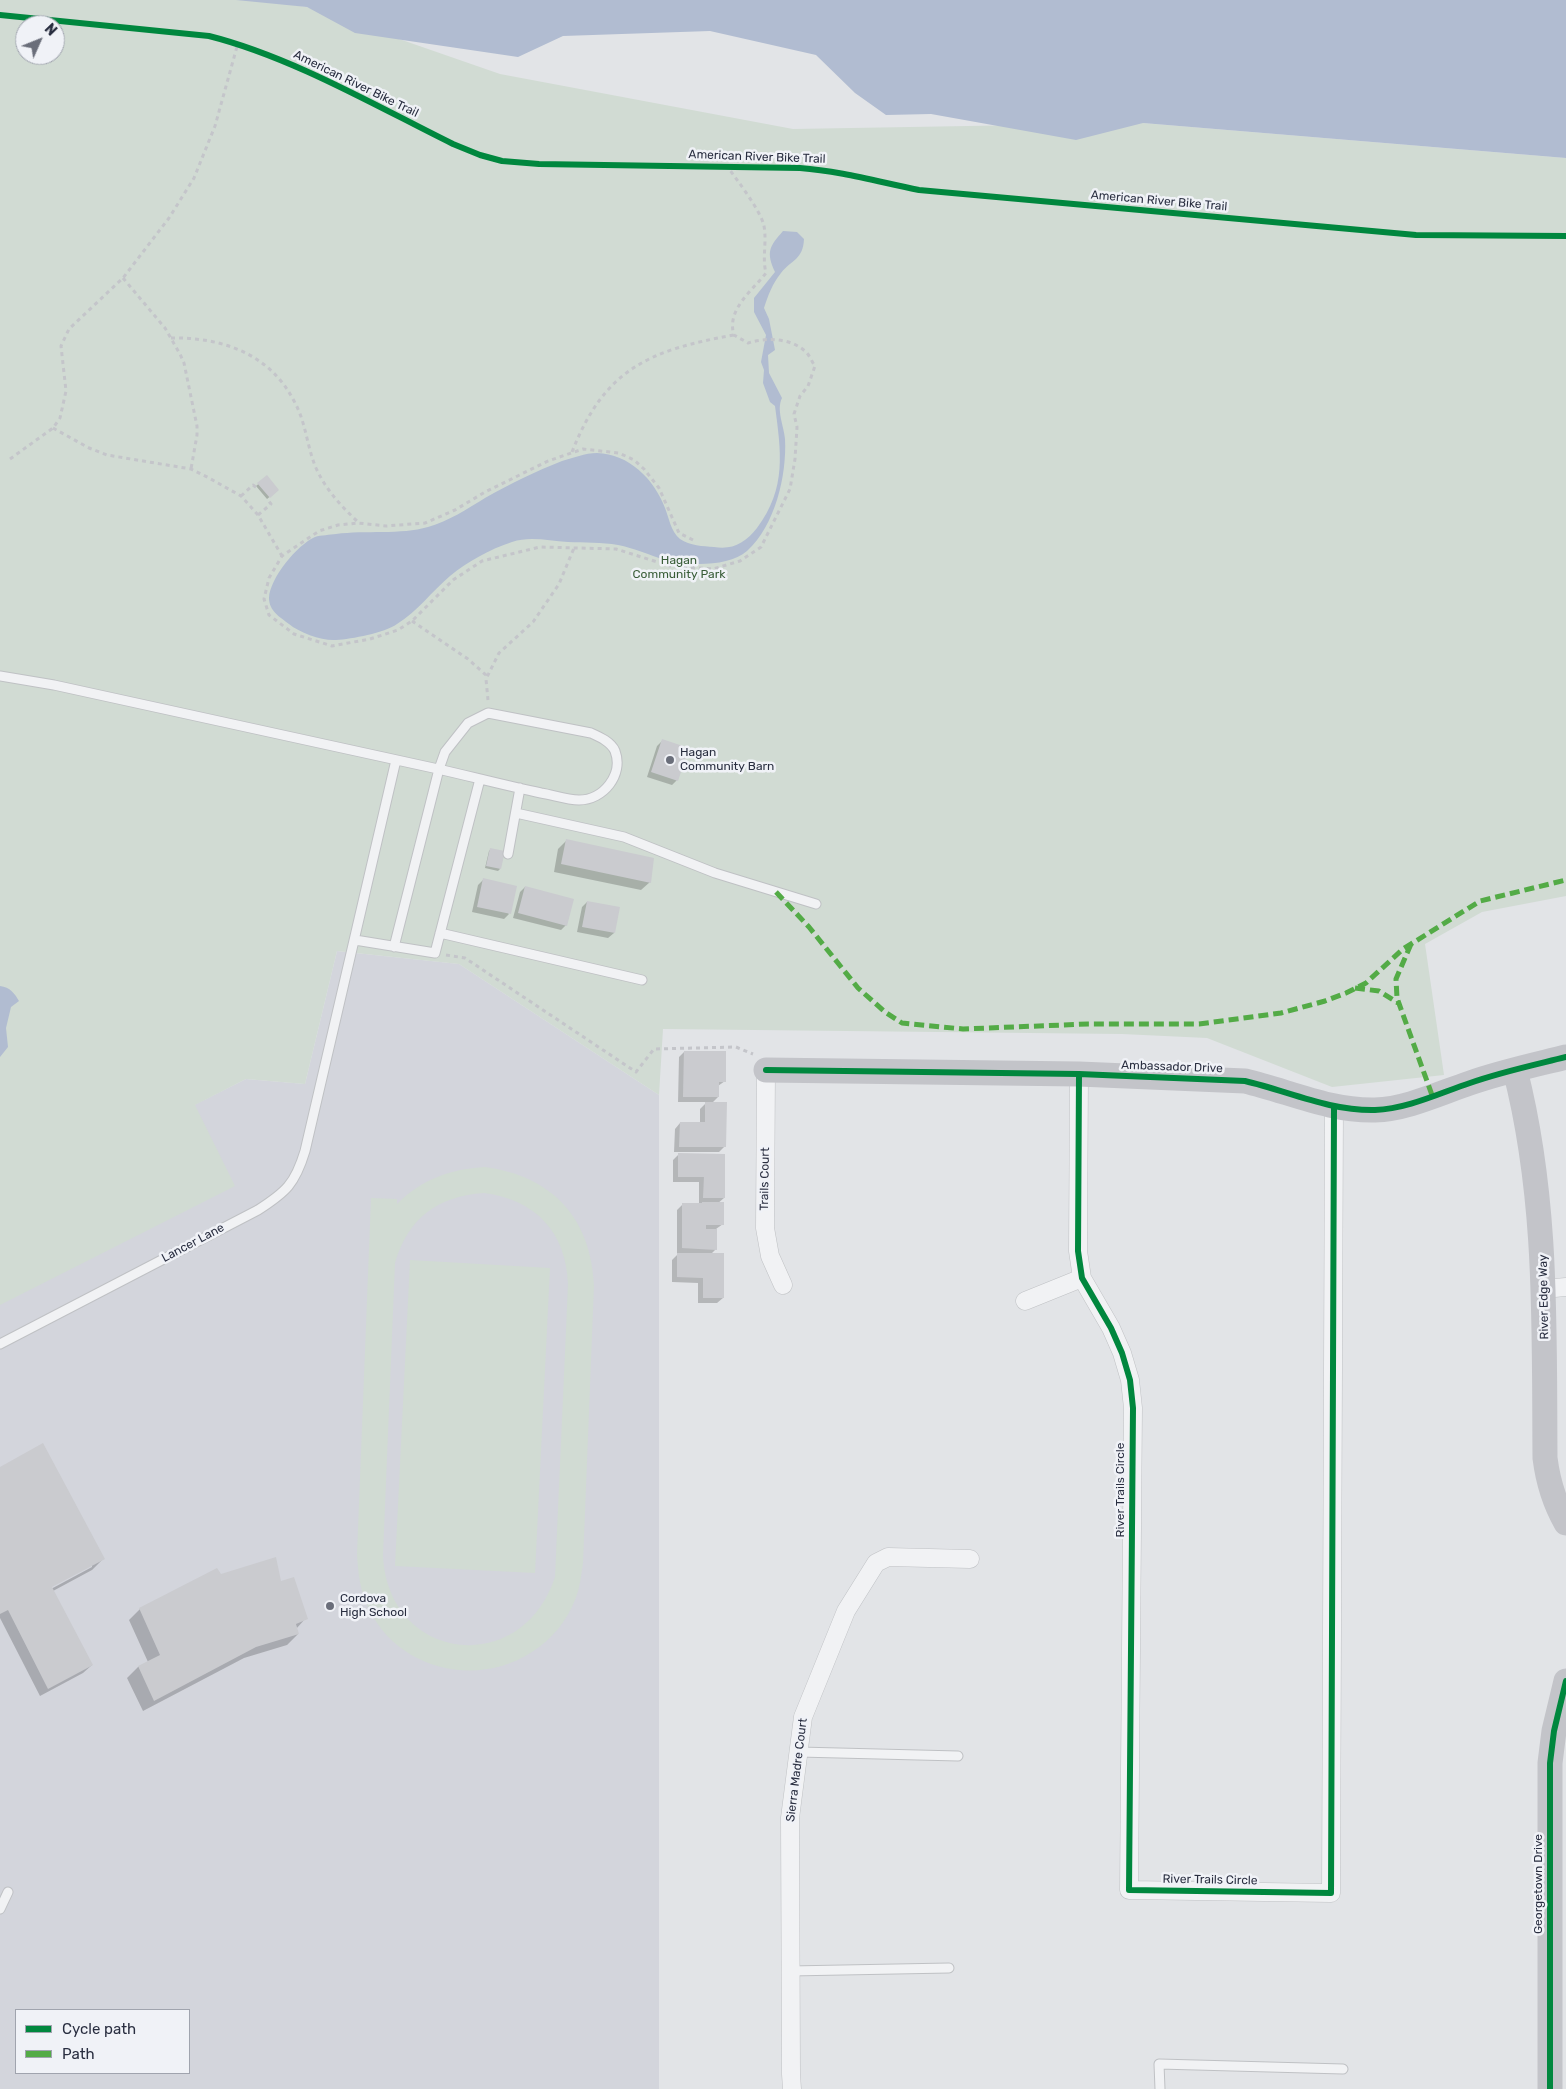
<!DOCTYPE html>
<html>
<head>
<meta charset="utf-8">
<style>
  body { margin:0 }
  #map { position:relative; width:1566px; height:2089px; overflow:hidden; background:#e2e4e7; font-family:Rubik,sans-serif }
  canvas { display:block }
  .legend { position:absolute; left:15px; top:2009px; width:175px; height:65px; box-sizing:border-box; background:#f0f2f7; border:1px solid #a0a4ae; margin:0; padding:6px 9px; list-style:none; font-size:15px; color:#292e40 }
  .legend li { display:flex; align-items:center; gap:10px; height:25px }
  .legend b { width:25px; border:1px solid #a0a4ae }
  .north { position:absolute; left:15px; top:15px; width:50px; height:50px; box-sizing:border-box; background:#f0f2f7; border:1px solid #a0a4ae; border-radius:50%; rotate:46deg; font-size:14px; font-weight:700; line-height:20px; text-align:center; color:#292e40 }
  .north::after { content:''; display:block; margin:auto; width:18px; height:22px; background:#6a6e7a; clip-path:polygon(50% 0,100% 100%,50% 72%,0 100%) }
</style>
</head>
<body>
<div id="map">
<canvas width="1566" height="2089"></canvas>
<ul class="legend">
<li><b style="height:6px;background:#00873e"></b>Cycle path</li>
<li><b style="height:6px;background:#53ab46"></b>Path</li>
</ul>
<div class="north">N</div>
</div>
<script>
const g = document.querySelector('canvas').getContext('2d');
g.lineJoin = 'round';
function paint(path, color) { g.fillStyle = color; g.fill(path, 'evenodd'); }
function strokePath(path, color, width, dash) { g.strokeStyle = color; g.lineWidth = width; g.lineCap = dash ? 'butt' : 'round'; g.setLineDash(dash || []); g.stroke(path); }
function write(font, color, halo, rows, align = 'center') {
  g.font = font + ' Rubik,sans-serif'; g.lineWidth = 5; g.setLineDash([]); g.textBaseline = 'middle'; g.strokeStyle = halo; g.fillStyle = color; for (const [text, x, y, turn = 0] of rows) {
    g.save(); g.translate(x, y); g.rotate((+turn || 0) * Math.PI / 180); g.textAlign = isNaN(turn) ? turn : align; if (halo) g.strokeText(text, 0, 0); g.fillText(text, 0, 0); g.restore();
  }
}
paint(new Path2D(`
  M337 951 459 964 659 1095V2089H0V1202L246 1079 305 1084ZM16 2010H189V2073H16Z`), '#d3d5dc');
paint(new Path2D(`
  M0 0H259L307 7 500 74 793 129 1143 123 1566 158V896L1482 912 1425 944 1444 1075 1332 1087 1207 1038 1122 1034 663 1029 659 1095 459 964 337 951 305 1084 246 1079 195 1105 235 1186 0 1305ZM25 25H55V55H25Z
  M485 1167C552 1176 591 1218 594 1285L583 1563C581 1576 580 1588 575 1600 567 1621 551 1640 532 1652 477 1688 398 1670 369 1609 360 1591 358 1573 357 1554L371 1198 397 1199V1204C422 1179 451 1169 485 1167ZM484 1193C536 1200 566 1232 568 1284L555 1577C521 1680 387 1661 383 1555L395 1263C408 1218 438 1196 484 1193Z
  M410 1260 550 1268 535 1573 395 1566Z`), '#d1dbd3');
paint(new Path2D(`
  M236 0H1566V158L1143 123 1076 140 931 114 886 115 855 93 816 55 710 31 563 36 518 57 355 33 307 7Z
  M783 231 797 232 804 239C803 260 792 259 781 273 772 284 768 296 764 308L769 319 775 350 768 355 769 373 782 398C776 410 784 426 785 439 787 475 775 526 747 551 729 567 688 566 665 560 649 555 634 548 618 545 602 542 584 543 568 542 549 541 530 536 512 542 490 549 467 562 450 576 432 591 417 612 397 624 384 633 352 639 336 640 322 641 300 633 289 624 280 617 269 611 269 598 270 578 297 545 315 537 321 535 330 535 336 534 365 530 401 535 428 527 449 521 467 509 485 498 510 484 536 471 562 461 573 458 585 453 597 453 629 454 654 479 665 508 669 518 671 532 680 539 690 546 703 546 714 547 733 550 745 543 757 528 787 488 781 452 775 406L770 402 763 383 764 370 761 362 766 335 754 312V298L775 272C766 252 769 247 783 231Z
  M0 986C10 987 15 994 19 1001L11 1007 6 1028 8 1047 0 1057Z`), '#b1bcd1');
paint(new Path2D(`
  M267 477 278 490 267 499 256 486Z
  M663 740 677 780 672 785 647 777 657 746Z
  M566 841 650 882 641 890 554 872 558 849Z
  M491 849 500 869 498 871 485 868 489 851Z
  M483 880 509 914 504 919 472 912 478 885Z
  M525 887 566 925 561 930 513 918 520 892Z
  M587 902 619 908 614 933 608 938 577 932 582 907Z
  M684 1052 725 1081 718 1086V1097L711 1104 725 1146 719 1152H674L675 1129 680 1123 700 1124V1109L707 1102H678L679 1057Z
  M679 1154 724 1155V1198L717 1204 723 1224 716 1229V1249L710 1255 723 1298 717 1303H698V1283L672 1282V1260L679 1253H677V1210L683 1204H699V1182H673V1160Z
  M0 1468 103 1559 92 1570 53 1591 92 1665 83 1673 40 1696 0 1618ZM92 1564V1567L51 1589V1586Z
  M220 1575 280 1582 306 1618 296 1629 298 1634 287 1645 244 1658 143 1711 127 1678 138 1667 148 1662 129 1620 140 1609Z`), '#0003');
paint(new Path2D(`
  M267 475 279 490 270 498 257 483Z
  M662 739 689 748 678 781 651 772Z
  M566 839 654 858 651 883 561 864Z
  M490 848 505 851 501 869 486 866Z
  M483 878 517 886 511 914 477 907Z
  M525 886 574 899 567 926 518 913Z
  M587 901 620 907 615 933 582 927Z
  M684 1051H726V1082H719V1097H683Z
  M705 1102H727L726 1147H679L680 1122H705Z
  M678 1153 725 1154V1198H703L704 1177H678Z
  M702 1202H724V1225H706V1229H717V1250L682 1248V1203H702Z
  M677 1253H724V1298H703V1278L677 1277Z
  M43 1443 105 1559 52 1587 93 1665 48 1689 8 1610 0 1614V1467Z
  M276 1557 281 1581 294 1577 308 1619 296 1624 299 1634 256 1647 154 1701 138 1666 160 1655 139 1608 217 1568 221 1574Z`), '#cacbcf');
const lane = new Path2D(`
  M0 676 54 685C182 713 310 741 438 769 473 777 507 786 541 793 553 795 567 800 579 800 603 800 624 775 615 751 611 742 600 737 591 733L488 713 468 723 445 752 439 769 394 947
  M516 813 624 837 715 873 816 904
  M508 854 520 788
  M440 933 642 980
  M355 940 435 953 480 779
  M0 1344 258 1210C286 1192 295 1184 305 1151L396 760
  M799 1752 958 1756
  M0 1909 8 1892
  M790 1971 949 1968
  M1160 2089 1159 2064 1343 2069`);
const street = new Path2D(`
  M766 1070 765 1228 770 1256 783 1285
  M1079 1074 1078 1251 1082 1278 1111 1328 1122 1353 1130 1380 1133 1408 1129 1890 1331 1893 1334 1106
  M1544 1289 1566 1287
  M1025 1301 1082 1278
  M792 2089 791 2074 790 1818 803 1717 846 1611 876 1563 888 1557 970 1559`);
strokePath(lane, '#bfc1c4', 11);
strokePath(street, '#bfc1c4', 19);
strokePath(new Path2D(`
  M123 278 165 328 180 354 184 363 197 426V435L191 469
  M171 338C222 337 271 354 295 403 306 423 307 447 316 468 326 490 341 506 358 522
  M53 428 89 448 107 455 191 469 209 478 241 496 258 515 282 556
  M572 452C605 368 650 350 734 335
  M10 459 53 428 60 418 66 391 61 346 69 329 123 278 169 218 194 178 215 126 238 43
  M241 496 253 485 257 488
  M258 515 271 504 268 500
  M693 540 679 533 659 488 644 469 634 460 619 453 583 449 548 461 485 492 455 510 425 523 386 526 358 523 338 525 319 531 282 556 269 578 264 599 269 615 294 634 332 646 370 639 398 630 412 621 453 580 482 561 540 547 616 549 670 566 713 569 740 561 761 547 790 489 795 459 797 427 794 414 800 396 808 386 815 366C812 362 810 356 806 352 791 338 767 337 748 343L734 335C726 310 752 291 766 273 762 257 767 243 764 226 761 211 737 180 727 166
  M412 621 468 659 487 676
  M488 700 486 679 499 653 533 622 559 584 574 548
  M446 955 465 958 636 1072 654 1049 736 1047 753 1054`), '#c4c5ca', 3, [4, 4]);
strokePath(lane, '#f1f2f4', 9);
strokePath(street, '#f1f2f4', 18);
strokePath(new Path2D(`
  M766 1070 1079 1074 1245 1081C1288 1091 1329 1111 1375 1110 1407 1109 1440 1093 1470 1083 1501 1072 1534 1065 1566 1057
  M1515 1070C1548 1199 1544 1327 1545 1458 1548 1482 1554 1502 1566 1523
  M1550 2089V1763L1554 1731 1566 1681`), '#c3c4c9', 25);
strokePath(new Path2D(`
  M776 892 809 927 858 988 885 1012 902 1023 963 1029 1088 1024H1199L1281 1013 1325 1001 1346 993 1366 983 1403 949 1480 901 1566 880
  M1411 944 1396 979 1397 998 1432 1095
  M1355 988 1379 991 1398 1003`), '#53ab46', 5, [10, 5]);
strokePath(new Path2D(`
  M0 15 209 36C292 57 376 106 453 144L480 155 502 161 539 164 800 168C840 171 879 182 919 190L1416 235 1566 236
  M766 1070 1079 1074 1245 1081C1288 1091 1329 1111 1375 1110 1407 1109 1440 1093 1470 1083 1501 1072 1534 1065 1566 1057
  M1079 1074 1078 1251 1082 1278 1111 1328 1122 1353 1130 1380 1133 1408 1129 1890 1331 1893 1334 1106
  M1550 2089V1763L1554 1731 1566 1681`), '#00873e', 6);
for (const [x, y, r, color] of [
  [670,760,5,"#6a6e7a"],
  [330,1606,5,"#6a6e7a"]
]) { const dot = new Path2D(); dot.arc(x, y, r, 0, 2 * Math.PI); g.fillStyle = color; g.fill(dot); strokePath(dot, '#f0f2f7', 2); }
write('12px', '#292e40', '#f0f2f7', [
  ["American River Bike Trail",356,84,26],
  ["American River Bike Trail",757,157,2],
  ["American River Bike Trail",1159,201,5],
  ["Ambassador Drive",1172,1067,2],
  ["Trails Court",765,1179,-89],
  ["Lancer Lane",193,1243,-28],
  ["River Edge Way",1544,1297,-91],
  ["River Trails Circle",1121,1490,-90],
  ["Sierra Madre Court",797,1770,-83],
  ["River Trails Circle",1210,1880,1],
  ["Georgetown Drive",1539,1884,-90]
]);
write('12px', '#385c37', '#f0f2f7', [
  ["Hagan",679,561],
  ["Community Park",679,575]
]);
write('12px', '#292e40', '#f0f2f7', [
  ["Hagan",680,753],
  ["Community Barn",680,767],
  ["Cordova",340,1599],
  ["High School",340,1613]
], 'left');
</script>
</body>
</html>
